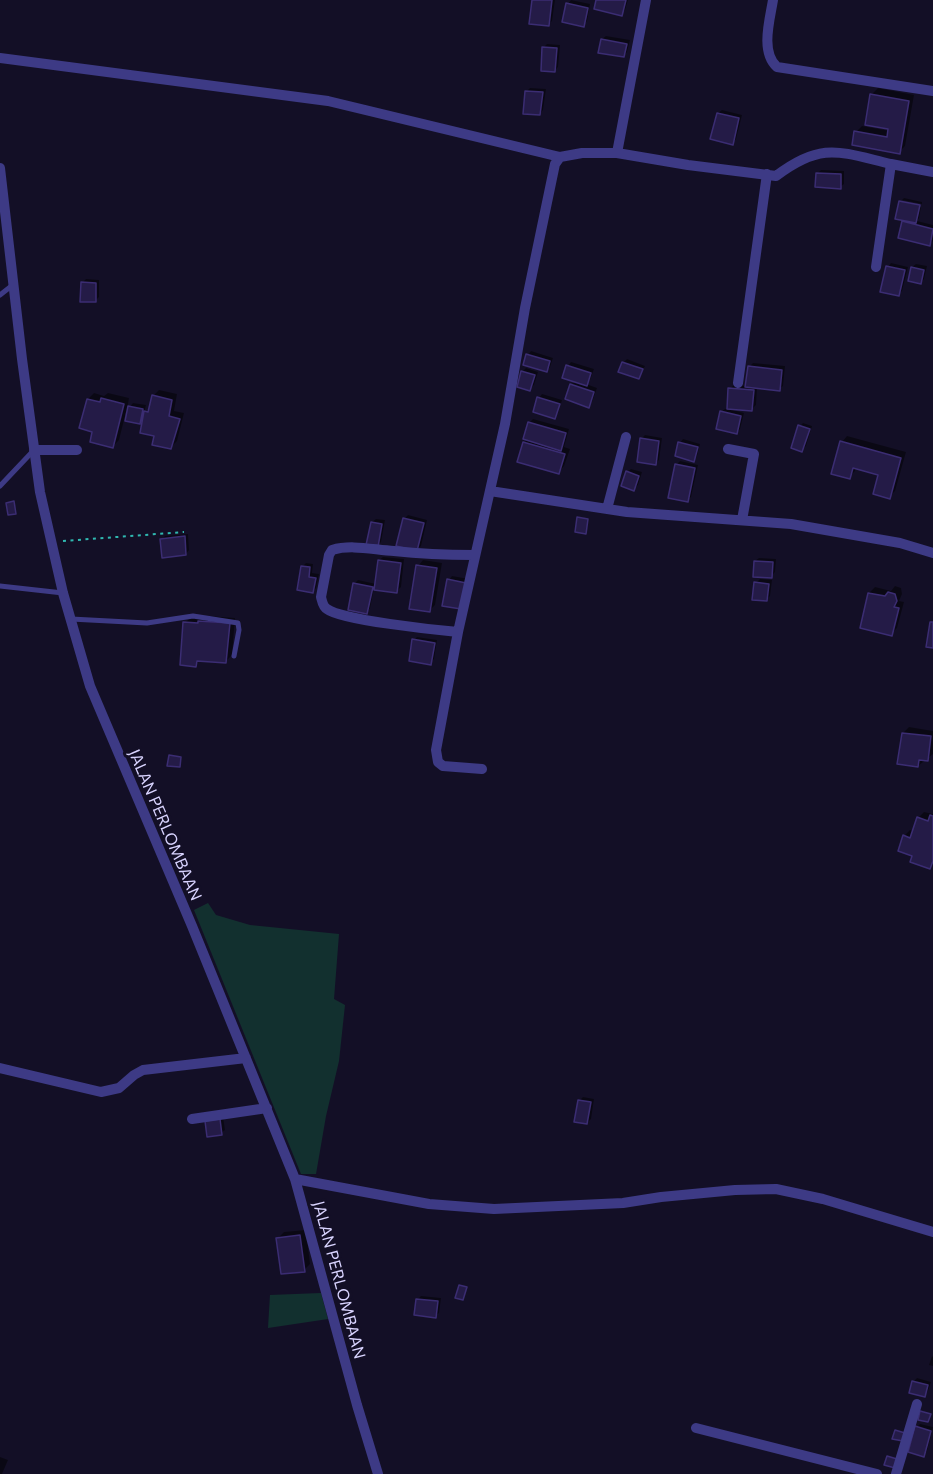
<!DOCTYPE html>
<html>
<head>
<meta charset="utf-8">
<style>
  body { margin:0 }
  canvas { display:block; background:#130f26 }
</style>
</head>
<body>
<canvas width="933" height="1474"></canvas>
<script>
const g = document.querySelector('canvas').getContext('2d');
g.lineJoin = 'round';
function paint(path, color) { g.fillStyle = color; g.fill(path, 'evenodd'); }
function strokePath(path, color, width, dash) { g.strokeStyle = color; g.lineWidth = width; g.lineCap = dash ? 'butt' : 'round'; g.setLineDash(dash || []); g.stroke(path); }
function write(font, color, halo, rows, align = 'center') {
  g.font = font + ' Commissioner,sans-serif'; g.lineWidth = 6; g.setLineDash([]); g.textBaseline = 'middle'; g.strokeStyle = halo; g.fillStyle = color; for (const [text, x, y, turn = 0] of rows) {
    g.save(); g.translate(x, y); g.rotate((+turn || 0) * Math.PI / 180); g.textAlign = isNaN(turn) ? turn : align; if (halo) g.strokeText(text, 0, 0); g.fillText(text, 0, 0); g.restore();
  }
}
paint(new Path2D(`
  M208 903 216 915 250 925 339 934 334 999 345 1005 339 1061 326 1116 316 1174H301L194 910Z
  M321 1293 328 1319 268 1328 270 1295Z`), '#12302f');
paint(new Path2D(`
  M533 0H555L552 21 548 25Z
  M571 0 590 4 587 21 583 25 568 4Z
  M598 0H628L625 10 621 14Z
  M606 36 630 40 627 52 624 56 602 39Z
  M547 44 560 45 558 67 555 70 543 48Z
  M530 88 546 89 543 110 540 114 527 91Z
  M878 88 914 95 905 146 899 152 856 132 862 126 890 131 872 94Z
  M722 110 742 115 736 139 732 143 718 113Z
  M821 170 844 171V184L840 187 817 174Z
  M904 198 922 202V204L902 200Z
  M901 201V203L921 207 919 218 917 221 933 225V241L930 244 900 237 904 219 900 202Z
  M891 263 908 267 902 291 898 294 888 267Z
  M916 264 927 266 924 279 921 283 912 267Z
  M86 279 99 280V297L95 301 82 283Z
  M531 351 553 358 550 367 547 370 528 355Z
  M627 359 645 366 639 377 623 363Z
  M571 362 594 369 590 380 586 384 597 388 592 402 588 406 567 398 572 384 576 381 568 366Z
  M753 363 785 366 783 386 779 389 757 387 756 405 752 409 729 408V409L744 413 740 429 737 433 721 412 725 409H729L730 389 734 385 747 386 749 367Z
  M526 368 538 372 534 385 530 389 522 372Z
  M159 390 177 394 174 411 184 413 177 441 171 447 155 434 145 417 140 422 126 412 119 440 113 446 94 430 88 399 94 393 104 396 108 393 129 398 127 410 133 403 146 405 144 413 151 407 153 396Z
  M542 394 562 400 558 413 555 417 539 398Z
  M533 419 569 429 564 447 570 449 564 466 559 472 524 443 528 439 529 423Z
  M803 423 812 426 806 446 802 450 800 426Z
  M645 435 662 438 659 460 655 464 641 439Z
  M847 436 906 452 895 491 889 497 880 474 856 467 855 471 849 477 842 442Z
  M683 439 700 444 697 456 693 460 680 443Z
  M680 461 698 465 691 497 687 500 677 464Z
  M631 469 642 472 638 485 634 489 627 472Z
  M408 515 427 520 421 546 417 549 404 519Z
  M376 519 385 520 381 542 377 546 372 522Z
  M188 534 189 550 186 554 162 539 165 536Z
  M383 557 404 559 401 587 397 591 374 588 370 608 367 612 354 584 358 580 376 584 379 560Z
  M759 558 776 559 775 572 771 576 755 561Z
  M423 560 442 563 435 605 429 611 418 566Z
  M306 563 313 564 312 573 319 574 316 588 313 592 302 567Z
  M452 576 469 579 464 604 449 580Z
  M760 579 772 580 770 596 766 600 756 583Z
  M895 586 901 588 902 594 899 601 904 602 897 628 891 634 869 593 875 587 891 591Z
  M206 616 235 618 232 655 226 661 201 660 195 665 185 623 191 617Z
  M417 637 437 640 434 659 430 663 414 640Z
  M909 727 933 731V754L918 766 903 733Z
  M924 812 933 814V864L930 867 904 836 910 830 914 831 918 818Z
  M583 1097 594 1099 591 1119 587 1123 579 1101Z
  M223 1116 225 1130 221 1133 208 1135Z
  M306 1230 310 1264 304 1270 278 1238 284 1232Z
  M421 1296 441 1298 439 1313 435 1316 418 1299Z
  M932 1356 933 1357V1366L929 1365Z
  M917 1378 931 1382 928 1391 924 1395 913 1382Z
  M920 1424 933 1427 927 1451 924 1455 917 1427Z
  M0 1457 8 1460 2 1474H0Z`), '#0007');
const building = new Path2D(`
  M532 0H552L549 26 529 24Z
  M596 0H626L622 16 594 9Z
  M566 3 588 8 584 27 562 22Z
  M601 39 627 44 624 57 598 53Z
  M542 47 557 48 555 72 541 71Z
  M525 91 543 92 540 115 523 114Z
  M870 94 909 101 900 154 852 145 854 131 887 137 888 129 865 125Z
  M717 113 739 118 733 145 710 139Z
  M816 173 841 174V189L815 187Z
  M899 201 920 205 916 223 895 219Z
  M902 221 933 229 930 246 898 238Z
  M886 266 905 270 899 296 880 292Z
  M911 267 924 270 921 284 908 281Z
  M81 282 96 283V302H80Z
  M526 354 550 361 547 372 523 365Z
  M622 362 643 369 639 379 618 372Z
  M566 365 591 373 587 386 562 378Z
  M748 366 782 370 780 391 745 387Z
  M521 371 535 375 530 391 517 387Z
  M570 384 594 392 589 408 565 399Z
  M728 388 754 390 752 411 727 409Z
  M152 395 172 400 169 416 180 419 171 449 152 445 154 436 140 433 144 411 148 412Z
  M537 397 560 404 555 419 533 412Z
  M101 398 124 404 113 448 90 442 92 432 79 428 87 399 100 402Z
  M128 406 143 409 140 424 125 421Z
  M720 411 741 416 737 434 716 429Z
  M528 422 566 433 561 451 523 439Z
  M798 425 810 429 802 452 791 448Z
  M640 438 659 441 656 465 637 462Z
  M840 441 901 458 890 499 873 494 878 475 853 468 850 479 831 474Z
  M523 442 565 454 559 474 517 462Z
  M678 442 698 447 694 462 675 456Z
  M675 464 695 468 688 502 668 498Z
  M626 471 639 476 634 491 621 486Z
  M14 501 16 514 8 515 6 503Z
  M577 517 588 519 586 534 575 532Z
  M403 518 424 523 417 551 396 546Z
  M371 522 382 524 378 547 366 545Z
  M185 536 186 555 162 558 160 539Z
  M378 560 401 563 397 593 374 590Z
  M754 561 773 562 772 578 753 577Z
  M416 565 437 568 430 612 409 609Z
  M301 566 310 567 309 577 316 578 313 593 297 590Z
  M447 579 466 583 461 609 442 606Z
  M754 582 769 584 767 601 752 600Z
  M353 583 373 587 367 614 348 610Z
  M888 592 895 594 897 601 894 607 899 608 892 636 860 628 868 593 885 596Z
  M198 621 230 623 226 663 197 661 196 667 180 665 183 622 198 623Z
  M930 622H933V648L926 647Z
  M412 639 435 643 431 665 409 661Z
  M902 733 931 736 928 761 919 760 918 767 897 764Z
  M169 755 181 757 180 767 167 766Z
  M930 815 933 816V861L930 869 910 862 912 856 898 851 903 835 910 838 917 817 928 821Z
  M578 1100 591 1102 587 1124 574 1122Z
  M220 1119 222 1135 207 1137 205 1121Z
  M300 1235 305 1272 281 1274 276 1238Z
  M459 1285 467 1287 463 1300 455 1298Z
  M416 1299 438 1301 436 1318 414 1315Z
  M912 1381 928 1385 925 1397 909 1393Z
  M920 1411 931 1414 928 1422 918 1420Z
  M915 1426 931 1431 924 1457 908 1452Z
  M895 1430 905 1433 903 1441 892 1439Z
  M887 1456 897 1459 895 1468 884 1465Z`);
paint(building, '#241b47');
strokePath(building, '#3b2d73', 1.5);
strokePath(new Path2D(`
  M63 541 184 532`), '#2fb8b0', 2, [3, 4.5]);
strokePath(new Path2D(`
  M0 295 14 284
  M0 486 34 450
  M0 586 63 593
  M71 619 147 623 193 616 238 623 239 630 234 656`), '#3d3a85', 5);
strokePath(new Path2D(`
  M773 0C770 19 760 52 777 67L933 91
  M0 58 328 101 560 157
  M617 153 688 165 776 176C822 141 840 152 891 164
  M0 168 22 359 40 492 63 593 90 686 192 926 295 1179 357 1405 378 1474
  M876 267 891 164 933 172
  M738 383 767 174
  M728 449 754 454 742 520
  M34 450H77
  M490 491 627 512 791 524 900 543 933 553
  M607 509 626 437
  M474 555C447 555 421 554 394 551 374 550 352 544 332 550L329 555 321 597C322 601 323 607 327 609 341 620 436 630 458 632L505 424 525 308 555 164 560 157 582 153H617L646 0
  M458 632 436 750 438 762 443 766 482 769
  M0 1068 101 1092 119 1088 134 1075 143 1070 246 1058
  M192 1119 267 1108
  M295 1179 429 1204 494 1209 623 1203 661 1197 735 1190 776 1189 823 1199 933 1232
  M696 1428 877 1474
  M896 1474 917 1404`), '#3d3a85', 10);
write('16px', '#d9d4ff', '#130f26', [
  ["JALAN PERLOMBAAN",165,825,67],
  ["JALAN PERLOMBAAN",339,1280,75]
]);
</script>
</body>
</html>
